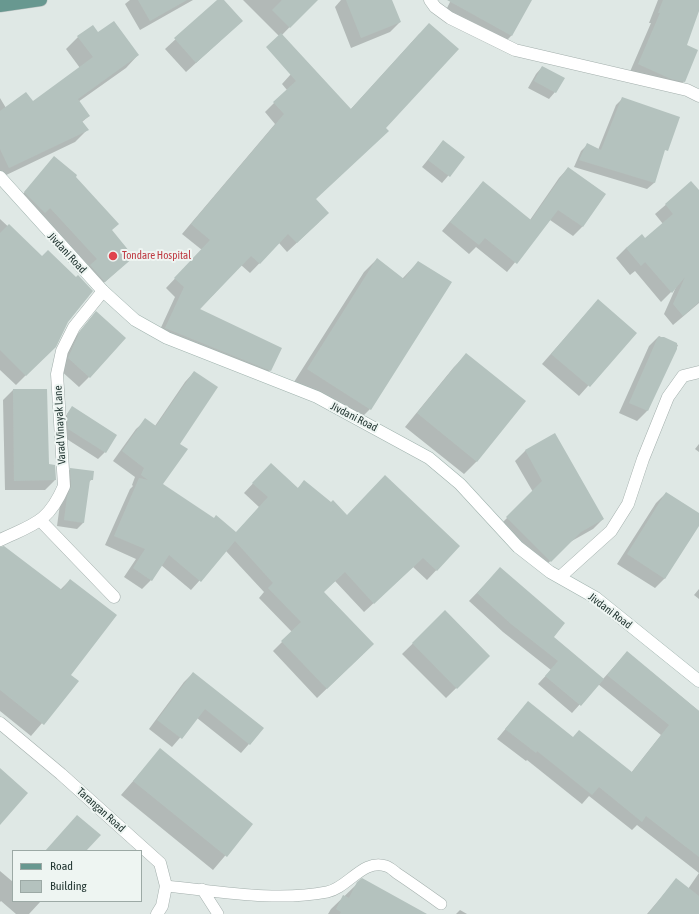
<!DOCTYPE html>
<html>
<head>
<meta charset="utf-8">
<style>
  body { margin:0 }
  #map { position:relative; width:699px; height:914px; overflow:hidden; background:#dfe8e5; font-family:"Asap Condensed",sans-serif }
  canvas { display:block }
  .legend { position:absolute; left:12px; top:850px; width:130px; height:52px; box-sizing:border-box; background:#eef5f2; border:1px solid #9ca9a5; margin:0; padding:5px 7px; list-style:none; font-size:12px; color:#223632 }
  .legend li { display:flex; align-items:center; gap:8px; height:20px }
  .legend b { width:20px; border:1px solid #9ca9a5 }
</style>
</head>
<body>
<div id="map">
<canvas width="699" height="914"></canvas>
<ul class="legend">
<li><b style="height:5px;background:#689890"></b>Road</li>
<li><b style="height:11px;background:#b4c2be"></b>Building</li>
</ul>
</div>
<script>
const g = document.querySelector('canvas').getContext('2d');
g.lineJoin = 'round';
function paint(path, color) { g.fillStyle = color; g.fill(path, 'evenodd'); }
function strokePath(path, color, width, dash) { g.strokeStyle = color; g.lineWidth = width; g.lineCap = dash ? 'butt' : 'round'; g.setLineDash(dash || []); g.stroke(path); }
function write(font, color, halo, rows, align = 'center') {
  g.font = font + ' "Asap Condensed",sans-serif'; g.lineWidth = 4; g.setLineDash([]); g.textBaseline = 'middle'; g.strokeStyle = halo; g.fillStyle = color; for (const [text, x, y, turn = 0] of rows) {
    g.save(); g.translate(x, y); g.rotate((+turn || 0) * Math.PI / 180); g.textAlign = isNaN(turn) ? turn : align; if (halo) g.strokeText(text, 0, 0); g.fillText(text, 0, 0); g.restore();
  }
}
paint(new Path2D(`
  M130 0H193L140 30 125 4Z
  M218 0H222L231 31 186 72 165 49Z
  M243 0H316L280 37Z
  M341 0H391L400 22 390 32 351 48 335 7Z
  M451 0H524L529 3 511 36 501 46 444 14Z
  M658 0H699V8L685 46 684 81 674 91 629 74 651 23H649Z
  M98 33 138 55 126 68 78 102 89 116 82 122 87 130 75 142 0 178V98L6 108 33 102 80 68 66 49 78 37Z
  M420 33 385 128 315 199 319 222 287 252 279 243 250 273 241 265 199 310 270 370 261 380 158 334 175 297 166 288 202 250 182 234 275 124 265 112 287 90 282 84 291 74 350 110Z
  M542 67 555 92 549 99 528 88 536 74Z
  M623 98 667 139 654 183 647 189 574 167 581 151 587 145 598 150 616 105Z
  M443 141 464 157 442 183 422 167Z
  M54 158 74 177 111 231 125 264 97 289 17 201Z
  M568 168 605 194 582 227 573 236 550 220 507 272 476 247 469 254 442 231 483 182 530 220 559 178Z
  M690 184 699 194V303L673 325 664 314 676 287 661 302 635 271 630 275 616 258 626 248 645 239 663 224 655 214Z
  M0 219 42 258 67 322 55 346 16 385 0 370Z
  M377 259 402 279 418 262 370 409 357 422 294 382 364 272Z
  M598 300 635 333 579 396 542 364Z
  M96 312 89 377 79 387 59 369 71 342Z
  M659 336 678 345 647 411 637 421 619 413 649 346Z
  M467 354 477 461 464 474 405 427 454 367Z
  M194 372 179 444 161 485 236 533 259 507 244 493 271 464 297 489 304 482 347 516 459 546 427 580 413 567 364 612 335 581 323 592 363 654 317 698 273 651 292 632 259 598 264 592 226 551 191 590 161 565 151 580 142 589 124 577 136 559 105 545 130 489 133 486 132 485 135 477 113 461 136 429 146 420 155 426 185 382Z
  M13 390 55 480 45 490H5L3 400Z
  M72 408 115 435 105 452 98 459 62 436 61 422Z
  M554 435 603 519 593 529 570 542 540 571 497 528 533 492 515 461 525 451Z
  M699 444V452L695 449Z
  M71 469 92 479 89 482 83 523 77 529 57 526 64 475Z
  M666 493 699 515V524L665 578 655 588 617 564 656 503Z
  M0 548 60 590 70 580V675L78 681 31 736 0 711Z
  M492 577 553 637 603 679 627 652 699 711V873L637 825 632 830 589 796 582 804 527 760 526 761 497 739 528 702 573 738 631 773 661 735 598 684 572 713 538 684 551 670 503 632 469 601Z
  M699 589V599L694 595Z
  M445 612 489 656 446 698 402 654Z
  M193 673 263 728 241 753 197 718 172 747 149 729 184 682Z
  M160 750 252 824 213 870 121 795Z
  M0 871 13 882V901H41L29 914H16L1 901 0 902Z
  M699 873V914H647L676 880 688 889Z
  M358 883 425 914H328L331 909Z
  M460 910 467 914H456Z`), '#0003');
paint(new Path2D(`
  M138 0H187L150 21Z
  M217 0H224L243 21 196 63 174 38Z
  M282 0H318L290 28 272 10Z
  M346 0H392L401 22 361 38Z
  M447 0H532L512 36Z
  M663 0H699V11L687 45 698 50 685 82 671 79 638 64 660 13H658Z
  M114 21 139 55 78 99 90 116 82 121 89 130 9 168 0 149V111L26 92 33 101 93 57 77 36 93 25 98 32Z
  M429 23 459 49 386 128 389 131 316 199 329 213 297 243 288 234 260 264 251 256 200 309 282 348 271 371 165 328 184 287 174 278 210 240 191 224 284 114 273 102 296 81 266 47 281 33 351 109Z
  M542 66 565 78 556 93 534 81Z
  M622 97 680 117 668 151 665 150 655 183 579 160 587 143 601 150Z
  M443 140 465 157 450 177 428 160Z
  M54 156 77 175 76 177 119 224 112 230 134 257 105 282 90 265 97 259 50 208 45 213 24 192Z
  M568 167 606 194 583 227 558 210 517 264 485 238 479 245 450 222 483 181 531 220Z
  M691 181 699 190V302L683 316 673 304 685 277 672 293 645 262 641 266 626 248 642 234 645 238 673 214 665 204Z
  M9 224 42 256 48 250 76 277 78 275 93 291 68 322 56 347 26 376 0 350V233Z
  M377 258 404 279 418 261 452 282 371 410 307 369Z
  M598 299 637 333 590 387 551 354Z
  M96 311 126 338 90 378 68 358 80 331Z
  M658 337H664L677 343V349L648 411 629 403Z
  M466 353 526 401 477 462 417 413Z
  M194 371 218 387 180 444 188 449 163 484 214 518 216 515 236 532 268 497 252 483 271 463 298 488 304 480 331 502 333 500 347 515 385 475 460 546 437 571 423 558 374 604 345 572 324 592 374 644 327 689 281 641 301 622 268 588 273 583 235 541 201 582 169 555 152 581 133 568 145 549 114 536 139 478 148 480 141 475 144 468 122 451 145 418 156 426Z
  M13 389H47L49 464 55 465 56 480 14 481Z
  M72 406 117 435 106 453 68 429 67 414Z
  M555 433 604 519 581 532 551 562 506 517 542 481 525 450Z
  M70 468 94 471 93 480H90L84 523 64 520 67 497 71 486Z
  M666 492 699 513V526L665 579 627 554Z
  M4 546 62 590 70 579 117 615 71 675 79 681 44 725 0 690V547Z
  M500 567 565 623 554 637 604 679 581 706 545 676 558 661 511 624 477 593Z
  M445 610 490 656 457 689 412 643Z
  M627 651 699 711V857L646 816 642 822 599 787 592 795 537 751 536 753 505 729 528 701 573 737 579 730 632 772 669 725 607 675Z
  M193 672 264 728 250 745 205 709 182 739 157 720Z
  M160 748 253 824 227 857 133 781Z
  M0 768 28 793 0 825Z
  M77 815 101 835 86 851H45Z
  M362 878 427 914H340L341 912 336 909 343 895 349 898 357 882Z
  M676 878 699 896V914H648Z`), '#b4c2be');
const service = new Path2D(`
  M166 886C218 891 275 902 327 892 348 888 363 858 386 866 390 867 395 872 398 874 413 884 427 894 441 904
  M202 889 218 914`);
const minor = new Path2D(`
  M430 0 435 7 450 18 515 50 687 90 699 96
  M40 520 114 597
  M0 540C34 524 48 523 64 486L57 374 62 351 74 327 103 291
  M560 577 611 531 628 504 643 459 668 397 683 376 699 372
  M0 723 61 774 160 863 166 886 162 906 157 914`);
const secondary = new Path2D(`
  M0 177 103 291 135 320 167 338 317 397 429 458 460 484 518 547 550 572 596 598 699 681`);
const primary = new Path2D(`
  M0 6 41 0`);
strokePath(service, '#a3afac', 12);
strokePath(minor, '#a3afac', 13);
strokePath(secondary, '#9fb2ad', 13);
strokePath(primary, '#bdc3c2', 13);
strokePath(service, '#fff', 11);
strokePath(minor, '#fff', 12);
strokePath(secondary, '#fff', 12);
strokePath(primary, '#689890', 12);
for (const [x, y, r, color] of [
  [113,256,5,"#e0444e"]
]) { const dot = new Path2D(); dot.arc(x, y, r, 0, 2 * Math.PI); g.fillStyle = color; g.fill(dot); strokePath(dot, '#eef5f2', 1.5); }
write('11px', '#223632', '#eef5f2', [
  ["Jivdani Road",67,253,47],
  ["Jivdani Road",354,417,27],
  ["Varad Vinayak Lane",60,425,-93],
  ["Jivdani Road",610,611,37],
  ["Tarangan Road",101,810,42]
]);
write('11px', '#be3a42', '#eef5f2', [
  ["Tondare Hospital",122,256]
], 'left');
</script>
</body>
</html>
